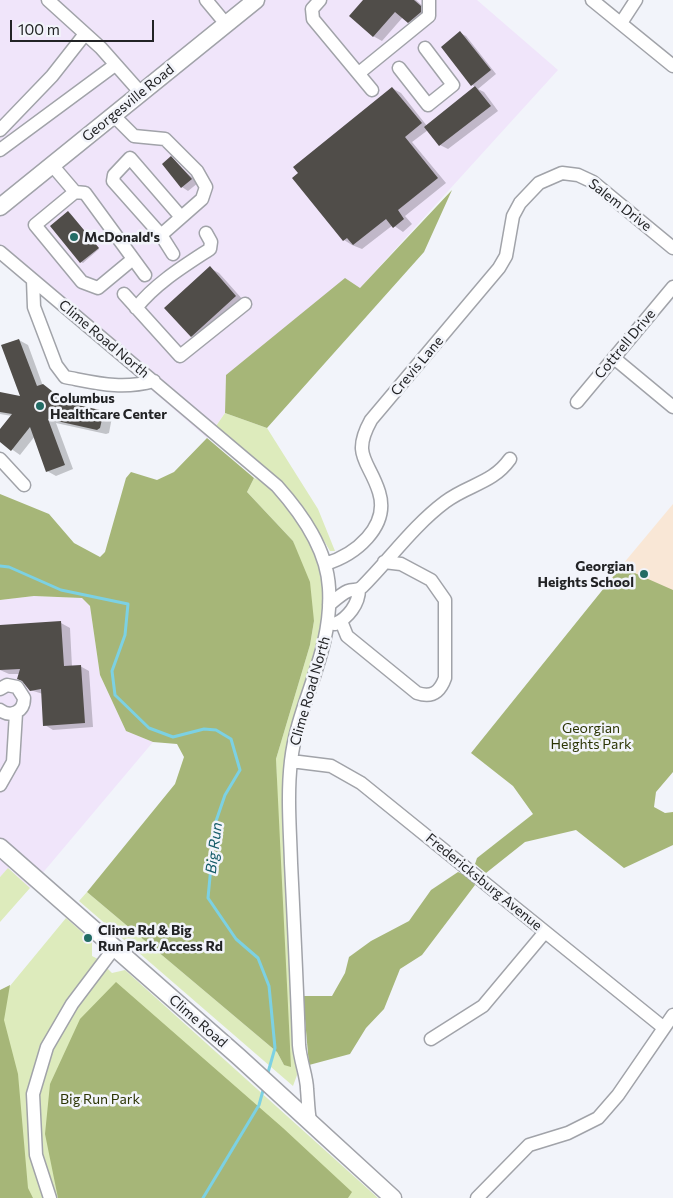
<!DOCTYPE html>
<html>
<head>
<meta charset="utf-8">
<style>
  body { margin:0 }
  #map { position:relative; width:673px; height:1198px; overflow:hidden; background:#f2f4fa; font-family:Commissioner,sans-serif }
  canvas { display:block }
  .scale { position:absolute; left:10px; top:20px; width:144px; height:22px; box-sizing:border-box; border:2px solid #222325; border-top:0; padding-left:6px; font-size:15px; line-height:18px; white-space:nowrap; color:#222325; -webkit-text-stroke:4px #f2f4fa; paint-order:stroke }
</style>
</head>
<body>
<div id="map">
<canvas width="673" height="1198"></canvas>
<div class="scale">100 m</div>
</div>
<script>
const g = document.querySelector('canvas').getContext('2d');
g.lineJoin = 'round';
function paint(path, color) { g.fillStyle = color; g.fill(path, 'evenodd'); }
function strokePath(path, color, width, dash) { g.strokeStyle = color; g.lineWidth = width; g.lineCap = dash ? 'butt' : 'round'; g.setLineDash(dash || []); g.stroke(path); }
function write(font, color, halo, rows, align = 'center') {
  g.font = font + ' Commissioner,sans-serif'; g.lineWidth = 5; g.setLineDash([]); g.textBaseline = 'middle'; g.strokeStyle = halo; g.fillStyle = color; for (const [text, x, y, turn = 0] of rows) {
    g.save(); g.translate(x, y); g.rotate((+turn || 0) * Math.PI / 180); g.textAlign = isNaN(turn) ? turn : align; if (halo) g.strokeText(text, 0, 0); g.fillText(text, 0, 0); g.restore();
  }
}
paint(new Path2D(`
  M0 0H477L558 70 360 288 226 375 225 413 207 438 0 259Z
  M34 596 82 598 90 606 100 675 126 731 153 742 30 888 9 868 0 877V600Z`), '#f0e5fa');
paint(new Path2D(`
  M673 504V635L608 582Z`), '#f9e7d6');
paint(new Path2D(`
  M225 413 267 428 318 509 335 551H330C299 494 263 467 216 426Z
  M254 478C271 484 284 502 295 516 321 552 328 596 321 639 318 656 309 673 304 690 294 718 287 745 283 774L290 985 297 1075 293 1086 79 901 87 892 277 1052 284 1065 276 759 310 645 314 621 293 541 247 492Z
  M8 868 30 888 0 922V877Z
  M66 918 92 941V956L98 959 95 963 103 971 107 968 112 973 125 970 378 1198H0V998Z`), '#ddebbc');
paint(new Path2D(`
  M452 190 424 252 267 428 225 413 226 375 345 278 360 288Z
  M207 438 254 478 247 492 293 541 310 582 314 621 310 645 276 759 291 1067 284 1065 277 1052 87 892 175 784 184 757 177 744 153 742 126 731 100 675 90 606 82 598 34 596 0 600V494L49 514 74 543 100 557 105 552 126 478 131 472 157 480 174 472Z
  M621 567 673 590V772L656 792 654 807 665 813 673 812V845L624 868 576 830 525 842 486 873 475 864 477 858 533 814 513 786 471 753Z
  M458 872 470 877 475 885 422 955 400 969 384 1009 366 1028 350 1054 309 1065 303 996H332L345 973 349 957 371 941 409 921 431 890Z
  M116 982 283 1128 352 1192 348 1198H58L45 1134 50 1084 80 1019Z
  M10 985 4 1020 18 1074 28 1188 33 1198H0V990Z`), '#a6b678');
paint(new Path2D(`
  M364 0H416L429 12 417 27 403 17 382 41 373 36Z
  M460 33 466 36 496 74 478 89 484 92 498 111 448 149 440 145 428 130 412 142 446 183 405 216 412 224 403 232 393 225 362 249 352 245 344 240 392 88 401 93 427 126 476 87 472 85Z
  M171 158 198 183 188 191 182 187Z
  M70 213 99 249 83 263 81 262Z
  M210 268 219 273 244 301 200 341 191 336Z
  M19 340 28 345 43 386 65 401 64 404 104 412 112 417 109 433 106 434 56 423 73 469 56 476 47 471 35 436 20 455 0 441V431L12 416 0 414V393L22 398Z
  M61 623 70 628 72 667 80 666 89 671 93 727 53 730 45 725 43 694 30 690 20 674H9L0 670V627Z`), '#0003');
strokePath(new Path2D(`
  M0 566 9 567 61 590 128 604 125 635 112 671 115 695 149 728 173 737 204 729 216 730 231 739 240 770 225 795 215 824 208 898 236 939 258 958 269 986 275 1048 267 1076
  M203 1198 259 1105 264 1087`), '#7cd1e3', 3);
paint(new Path2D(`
  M363 0H414L421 6V12L408 23 395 12 373 37 349 16Z
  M460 31 491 70 471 86 441 47Z
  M475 86 491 106 439 146 424 127Z
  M392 87 422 123 405 137 438 178 398 210 404 219 393 228 386 219 353 245 347 238 343 241 292 178 298 173 293 167Z
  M171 156 192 179 181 188 162 164Z
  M68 211 99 248 80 263 50 226Z
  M210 266 236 296 191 337 164 308Z
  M19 339 37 386 43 384 57 395 56 400 104 411 100 428 97 430 48 419 65 465 46 472 30 427 11 451 0 442V429L12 414 0 412V392L20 396 1 345Z
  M61 621 64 666 81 665 85 723 43 726 41 689 30 691 22 681 17 679 20 669 0 670V625Z`), '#504d49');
const minor = new Path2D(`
  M48 0 101 48 140 92
  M206 0 226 24
  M320 0 312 9 313 19 372 90
  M592 0 673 66
  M621 23 636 0
  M399 68 428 105 453 85 425 48
  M359 73 429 16V0
  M113 115 134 136 165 139 197 171 206 187 202 199 161 235 173 254
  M0 130 52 76 85 34
  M0 150 115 65
  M52 165 75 192
  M161 235 113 181 114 175 130 158 181 217
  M0 252 277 486C302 514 327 549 329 588 333 653 298 700 291 761 287 795 290 829 291 863 294 924 297 985 299 1045 300 1060 307 1077 307 1089 308 1100 308 1110 310 1121
  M133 259 98 288 82 282 35 225 75 192 85 193 145 275
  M33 280 34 307 56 365 65 377C97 383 121 390 154 381
  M124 294 180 356 245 304
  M136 308C156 283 184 266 210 249L211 242 206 233
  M614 358 673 407
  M577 402 673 287
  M0 459 24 485
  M325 564C355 555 390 527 379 492 369 460 351 456 371 420L499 268 506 256 513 216 520 203 539 183 562 173 578 175 593 182 673 248
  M329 605C335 600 341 594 348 591 353 589 358 591 362 587 390 559 413 526 445 502 469 484 492 484 510 459
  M341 621 347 636 417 693C432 698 440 692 445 678V600L431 580 401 564 384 562
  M335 624C348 618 359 604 359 589
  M0 689 7 685 17 687 24 698C24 712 11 718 0 710
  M291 761 331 766 361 783 664 1028
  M0 785 13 762 16 713
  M431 1039 483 1006 545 932
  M50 1198 36 1155 33 1094 47 1047 72 1004 115 947
  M477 1198 529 1145 568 1133 598 1118 618 1095 673 1015`);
const major = new Path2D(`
  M0 207 256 0
  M0 847 239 1057 393 1198`);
strokePath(minor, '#a1a3a9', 15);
strokePath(major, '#a1a3a9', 19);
strokePath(minor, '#fff', 12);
strokePath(major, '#fff', 16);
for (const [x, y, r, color] of [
  [74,237,5,"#226c65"],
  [40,406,5,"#226c65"],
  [644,574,5,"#226c65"],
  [88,938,5,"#226c65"]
]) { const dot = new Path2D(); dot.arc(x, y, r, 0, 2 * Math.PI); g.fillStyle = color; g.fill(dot); strokePath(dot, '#f2f4fa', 2); }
write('14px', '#222325', '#f2f4fa', [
  ["Georgesville Road",128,103,-39],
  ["Salem Drive",620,205,38],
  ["Clime Road North",104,339,40],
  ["Cottrell Drive",625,344,-50],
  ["Crevis Lane",417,366,-50],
  ["Clime Road North",310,691,-74],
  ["Fredericksburg Avenue",484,882,39],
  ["Clime Road",198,1021,41]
]);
write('bold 14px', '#222325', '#f2f4fa', [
  ["McDonald's",84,237],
  ["Columbus",50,398],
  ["Healthcare Center",50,414],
  ["Georgian",634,566,"right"],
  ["Heights School",634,582,"right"],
  ["Clime Rd & Big",98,930],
  ["Run Park Access Rd",98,946]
], 'left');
write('14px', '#2c3504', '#f2f4fa', [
  ["Georgian",591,728],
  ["Heights Park",591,744],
  ["Big Run Park",100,1099]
]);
write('italic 15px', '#155c69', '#f2f4fa', [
  ["Big Run",214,848,-83]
]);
</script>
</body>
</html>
